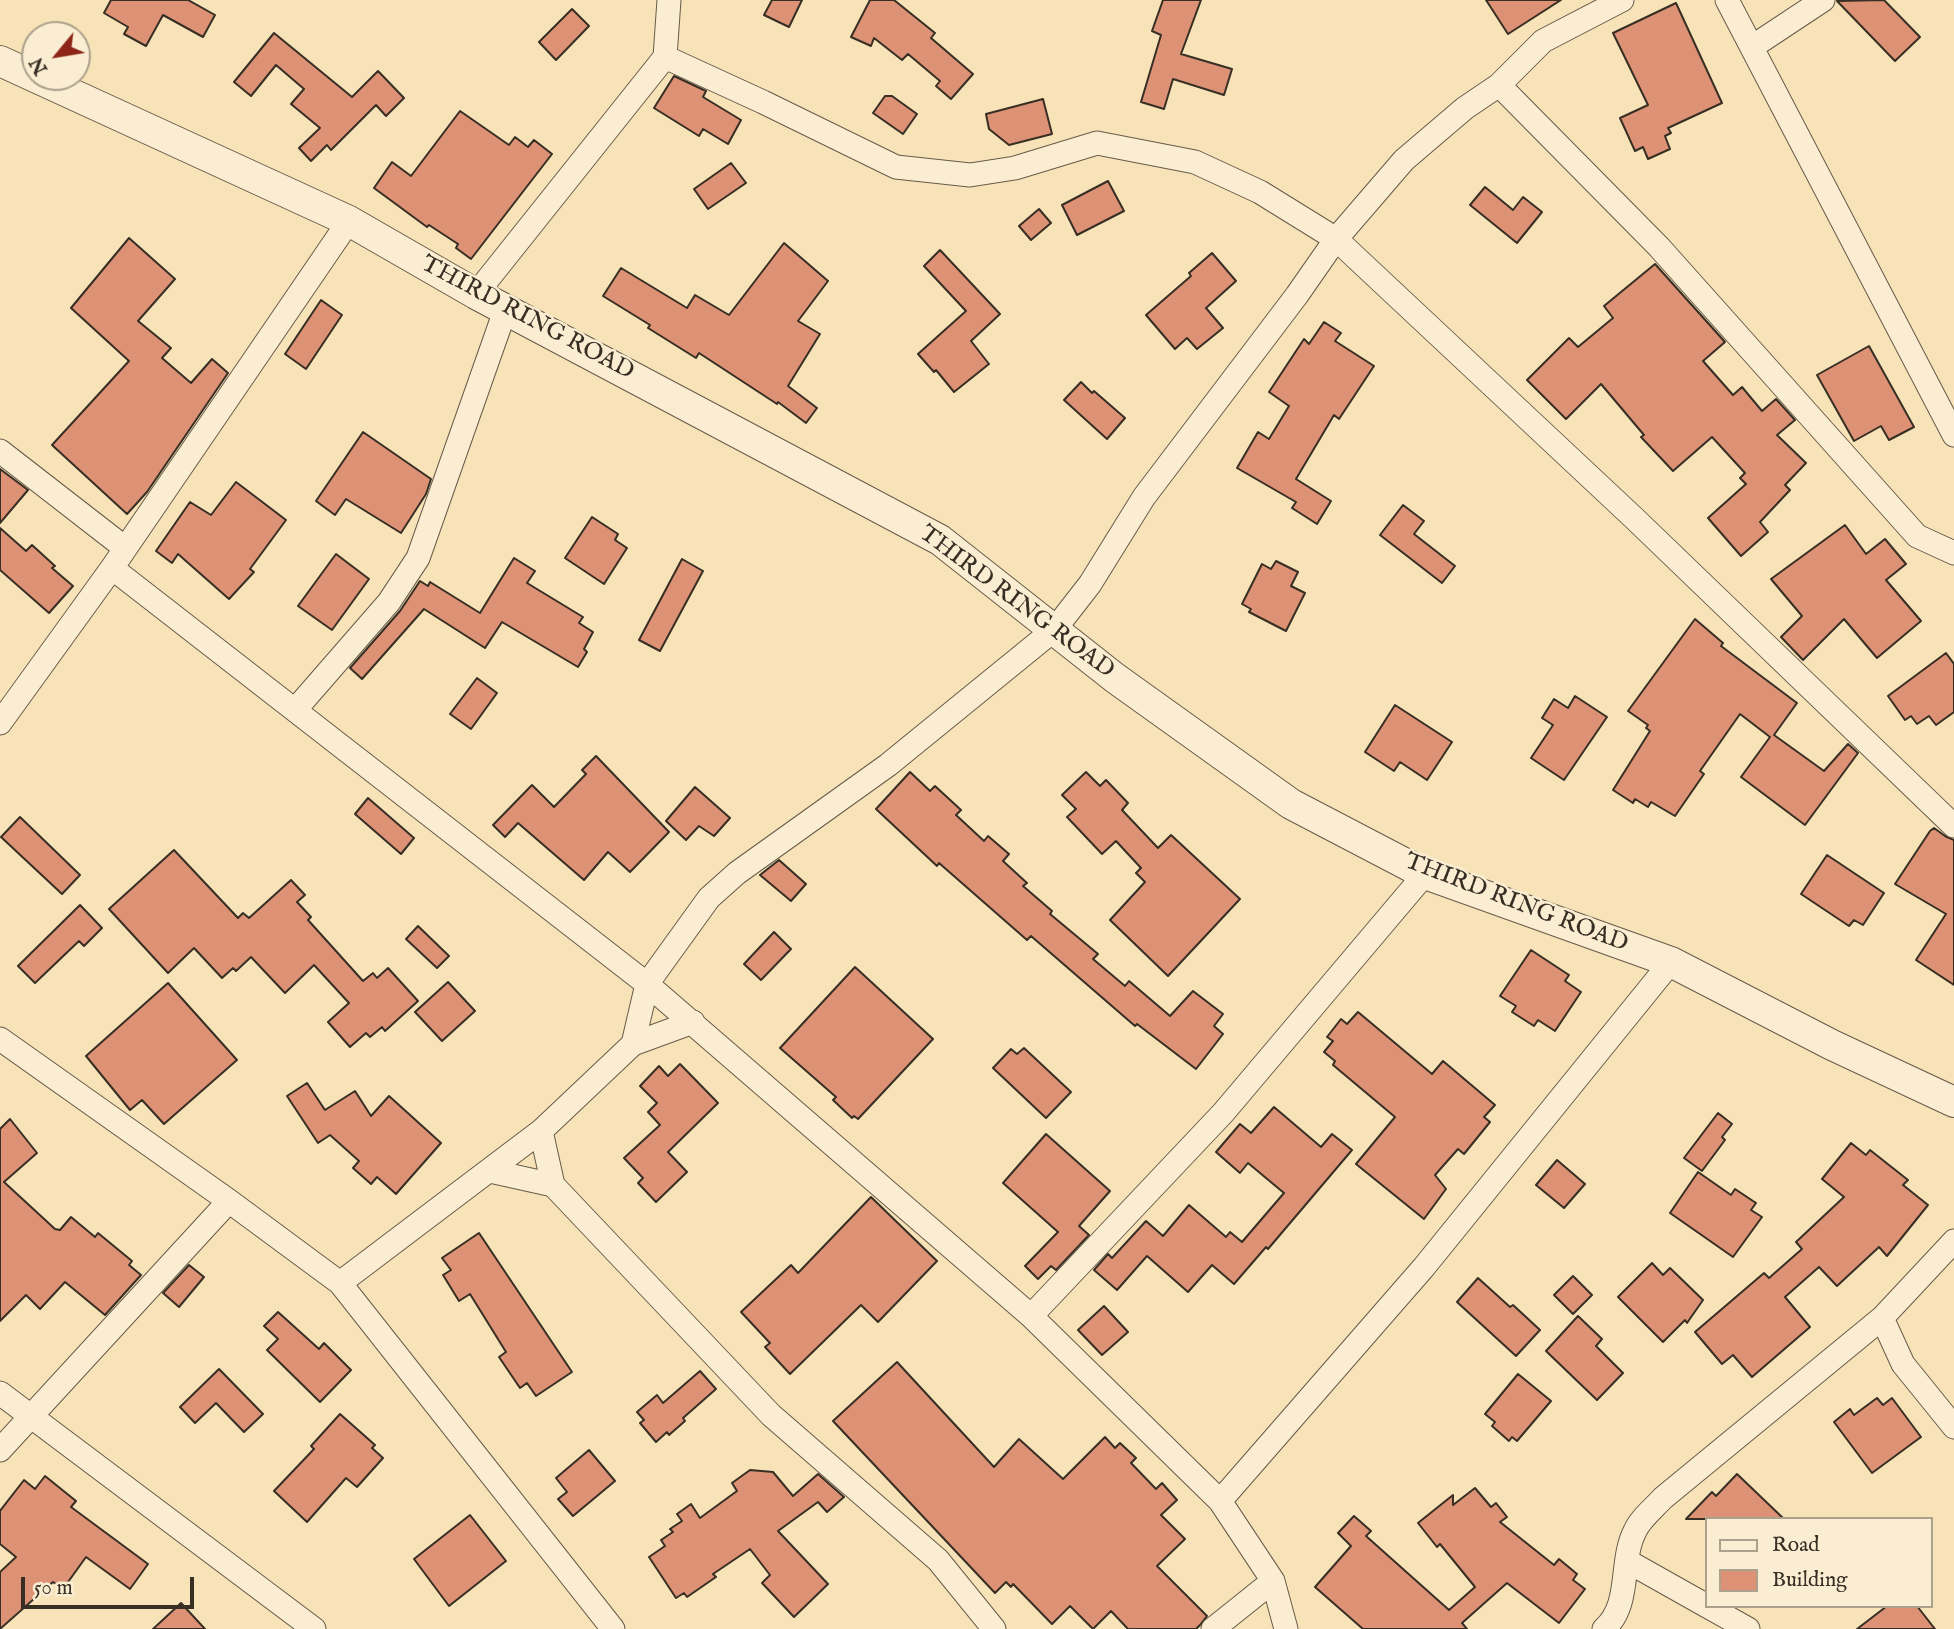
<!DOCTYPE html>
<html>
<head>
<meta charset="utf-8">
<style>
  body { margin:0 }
  #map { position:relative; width:1954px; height:1629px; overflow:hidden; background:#f8e3b9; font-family:"IM FELL English",serif }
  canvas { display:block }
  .legend { position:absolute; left:1705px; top:1517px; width:228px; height:91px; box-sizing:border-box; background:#faedd2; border:2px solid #aca18c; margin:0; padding:9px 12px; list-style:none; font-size:21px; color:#372e24 }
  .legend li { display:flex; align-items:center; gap:14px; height:35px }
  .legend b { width:35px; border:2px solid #aca18c }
  .north { position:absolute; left:21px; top:21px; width:70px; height:70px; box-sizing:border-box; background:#faedd2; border:2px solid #aca18c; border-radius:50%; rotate:240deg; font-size:19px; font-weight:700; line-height:28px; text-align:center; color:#372e24 }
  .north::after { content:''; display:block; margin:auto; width:24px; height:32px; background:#8f2418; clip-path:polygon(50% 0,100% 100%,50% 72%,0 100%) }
  .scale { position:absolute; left:21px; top:1577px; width:173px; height:32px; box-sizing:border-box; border:4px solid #372e24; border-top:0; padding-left:9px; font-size:21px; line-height:24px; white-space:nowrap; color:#372e24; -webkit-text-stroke:5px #faedd2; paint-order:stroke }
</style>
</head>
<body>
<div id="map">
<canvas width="1954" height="1629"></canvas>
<ul class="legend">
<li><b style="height:9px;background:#faedd2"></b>Road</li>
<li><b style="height:19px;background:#de9275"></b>Building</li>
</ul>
<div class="north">N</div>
<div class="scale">50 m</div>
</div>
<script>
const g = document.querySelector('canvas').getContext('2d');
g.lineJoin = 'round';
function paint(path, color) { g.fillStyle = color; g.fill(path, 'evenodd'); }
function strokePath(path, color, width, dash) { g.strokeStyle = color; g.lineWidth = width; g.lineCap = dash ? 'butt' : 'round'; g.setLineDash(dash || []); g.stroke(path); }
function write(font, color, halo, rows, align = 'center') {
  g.font = font + ' "IM FELL English",serif'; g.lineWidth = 5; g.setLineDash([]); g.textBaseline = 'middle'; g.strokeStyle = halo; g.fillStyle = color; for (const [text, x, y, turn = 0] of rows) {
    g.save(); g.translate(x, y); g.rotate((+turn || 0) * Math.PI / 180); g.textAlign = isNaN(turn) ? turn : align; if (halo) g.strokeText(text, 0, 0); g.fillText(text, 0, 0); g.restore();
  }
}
const building = new Path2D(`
  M111 0H188L215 15 203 37 163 15 146 46 124 34 128 27 104 13Z
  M772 0H802L789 27 764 15Z
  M870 0H894L935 33 931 38 973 74 951 99 936 86 940 81 908 54 902 60 874 38 871 46 851 37Z
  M1163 0H1201L1181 54 1232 69 1224 95 1173 79 1164 109 1141 102 1161 35 1152 31Z
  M1486 0H1561L1508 34Z
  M1884 0 1920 37 1895 61 1837 1Z
  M1676 3 1722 103 1668 128 1671 133 1665 136 1670 149 1648 159 1643 147 1635 151 1620 118 1648 105 1613 33Z
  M572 9 589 26 556 60 539 42Z
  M274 33 352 97 378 71 404 98 386 116 376 105 331 150 327 145 311 161 299 148 320 128 291 104 304 89 276 65 251 96 234 82Z
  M674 76 706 91 703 97 741 120 728 144 703 129 699 136 654 108Z
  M885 96H892L917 114 903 134 873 113Z
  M1043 99 1052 134 1009 145 989 129 986 114Z
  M460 111 509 145 515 137 528 147 534 140 552 154 471 259 456 248 458 244 429 225 427 227 374 188 392 162 411 176Z
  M731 163 746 183 708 209 694 189Z
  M1108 181 1124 211 1077 235 1062 205Z
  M1485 187 1513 210 1523 197 1542 212 1517 243 1470 205Z
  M1039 209 1051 223 1031 240 1019 226Z
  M129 238 175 279 138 321 171 348 162 358 191 383 212 359 228 373 147 492 127 514 52 445 129 361 71 308Z
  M784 243 828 281 798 321 820 334 788 386 817 408 806 423 778 402 777 404 699 353 696 358 648 328 650 325 603 296 621 268 687 308 695 295 729 315Z
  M940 250 1000 314 971 341 989 364 954 392 936 370 934 372 918 354 966 311 924 266Z
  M1212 253 1236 281 1206 308 1223 328 1197 349 1187 338 1175 349 1146 315 1191 276 1189 273Z
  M1655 264 1725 342 1703 361 1733 395 1742 387 1762 411 1776 399 1795 420 1777 435 1806 463 1785 485 1790 490 1760 522 1768 532 1741 556 1708 518 1746 484 1740 478 1745 473 1712 437 1673 471 1641 437 1644 435 1601 384 1566 419 1527 380 1569 338 1578 347 1613 318 1604 306Z
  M321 300 342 315 306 369 285 354Z
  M1324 322 1341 333 1335 341 1374 366 1339 419 1334 415 1296 479 1331 501 1317 524 1292 508 1296 502 1237 468 1258 432 1269 439 1289 406 1269 392 1304 339 1309 344Z
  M1869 346 1914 427 1889 440 1881 426 1854 441 1817 375Z
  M1081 382 1092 393 1094 391 1125 418 1107 439 1064 400Z
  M363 432 431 479 426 494 401 533 346 499 335 515 316 501Z
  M0 469 28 490 0 523Z
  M236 482 286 520 250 569 254 572 229 599 178 554 172 563 156 551 190 502 211 515Z
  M1403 505 1424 521 1414 534 1455 566 1442 583 1380 535Z
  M592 517 618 534 615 540 627 548 604 584 565 558Z
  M1845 525 1866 554 1885 539 1906 564 1886 580 1921 621 1877 658 1844 619 1803 660 1781 637 1802 616 1771 579Z
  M0 528 26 551 32 545 55 566 52 568 73 586 49 613 0 570Z
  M336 554 369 579 332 630 298 606Z
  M514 558 535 571 527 583 583 617 579 623 593 632 584 649 587 652 578 667 502 622 485 648 424 609 362 679 350 668 400 611 420 581 428 586 430 582 480 613Z
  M682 559 703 571 660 651 639 640Z
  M1276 561 1298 572 1291 586 1305 593 1286 631 1249 612 1251 609 1242 604 1262 564 1271 569Z
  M1695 619 1723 643 1721 646 1797 703 1774 735 1824 771 1848 744 1858 753 1805 825 1741 777 1770 737 1740 714 1700 771 1704 774 1675 816 1651 802 1648 807 1635 799 1633 803 1613 790 1650 731 1646 728 1648 725 1628 711Z
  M1946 653 1954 664V712L1936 725 1929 716 1917 724 1911 716 1905 720 1888 696Z
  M477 678 497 693 471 729 450 714Z
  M1575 696 1607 717 1564 780 1531 758 1553 725 1542 718 1554 699 1568 708Z
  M1395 705 1452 742 1427 780 1400 762 1394 771 1365 752Z
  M596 756 669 832 630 872 608 852 584 880 518 823 505 837 493 825 532 785 554 807 586 774 582 770Z
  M910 772 930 791 935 786 961 810 956 815 984 841 988 836 1009 854 1003 861 1027 883 1023 886 1052 911 1050 914 1098 954 1093 959 1125 986 1129 981 1170 1016 1193 991 1223 1014 1214 1026 1223 1034 1196 1069 1137 1024 1135 1026 1031 936 1027 940 939 863 937 866 876 809Z
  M1086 772 1100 786 1106 780 1128 803 1122 810 1158 848 1171 835 1240 899 1168 976 1110 920 1145 882 1136 873 1141 868 1116 841 1102 854 1067 817 1076 809 1062 795Z
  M695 787 730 818 714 836 699 826 686 840 666 821Z
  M368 798 414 838 401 854 355 814Z
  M20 817 80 875 62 894 1 837Z
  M1934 828 1945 836 1954 840V985L1916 960 1946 914 1895 884 1930 831Z
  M174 850 238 918 243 913 249 918 291 880 305 895 297 902 311 917 308 920 363 981 373 973 377 978 388 968 418 1001 385 1031 382 1027 370 1037 366 1033 350 1047 328 1022 349 1003 314 965 285 993 251 957 236 971 233 968 222 978 194 948 168 973 109 909Z
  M1827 855 1884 893 1863 925 1854 920 1849 926 1801 894Z
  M779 860 806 884 791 901 760 875Z
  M80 905 102 928 84 946 79 941 35 983 18 966Z
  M418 926 449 956 437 968 406 939Z
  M774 932 791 949 761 980 744 964Z
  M1531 950 1569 975 1565 981 1581 992 1555 1031 1538 1020 1534 1026 1512 1012 1516 1006 1500 996Z
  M855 967 933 1039 858 1119 854 1116 852 1118 833 1100 836 1097 780 1048Z
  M448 982 475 1011 442 1041 415 1012Z
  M168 983 237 1060 164 1124 142 1100 130 1110 86 1056Z
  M1358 1012 1432 1074 1443 1061 1495 1105 1484 1117 1490 1122 1464 1154 1458 1149 1435 1175 1446 1189 1424 1219 1356 1164 1395 1117 1333 1065 1335 1061 1324 1052 1333 1041 1327 1037 1341 1019 1347 1024Z
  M1024 1048 1071 1092 1046 1118 993 1068 1011 1049 1017 1054Z
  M680 1064 718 1103 668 1152 687 1172 656 1202 638 1183 643 1178 624 1158 660 1125 648 1112 657 1103 640 1086 659 1066 668 1076Z
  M307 1083 325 1110 355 1091 371 1116 389 1096 441 1143 396 1194 377 1177 371 1184 353 1168 359 1161 330 1135 318 1143 287 1096Z
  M1274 1107 1321 1147 1332 1134 1352 1150 1268 1249 1266 1247 1234 1284 1212 1265 1188 1292 1147 1256 1117 1290 1094 1270 1108 1254 1112 1258 1146 1221 1163 1236 1189 1205 1226 1237 1230 1232 1242 1242 1284 1193 1248 1163 1240 1173 1216 1152 1240 1124 1251 1133Z
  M1718 1113 1732 1124 1722 1137 1725 1140 1702 1171 1684 1158Z
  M10 1119 37 1153 4 1182 55 1229 60 1230 71 1217 95 1237 98 1233 132 1261 129 1265 141 1275 105 1315 65 1282 40 1309 26 1295 0 1321V1129Z
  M1046 1134 1110 1191 1079 1226 1089 1235 1056 1270 1051 1266 1038 1279 1025 1266 1058 1232 1003 1183Z
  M1851 1143 1866 1155 1870 1150 1908 1180 1903 1185 1928 1205 1887 1256 1879 1247 1837 1286 1819 1267 1785 1297 1810 1327 1752 1377 1733 1355 1722 1364 1695 1332 1764 1273 1769 1278 1802 1249 1796 1242 1844 1197 1822 1179Z
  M1557 1160 1585 1184 1564 1208 1536 1185Z
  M1698 1172 1731 1195 1735 1189 1756 1203 1751 1210 1762 1217 1733 1257 1670 1213Z
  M871 1197 937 1261 878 1322 861 1305 790 1374 765 1347 770 1343 741 1312 791 1265 798 1273Z
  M479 1233 572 1372 536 1396 527 1383 520 1388 499 1357 506 1352 470 1294 459 1301 443 1275 451 1270 442 1258Z
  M1652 1263 1663 1275 1670 1268 1703 1300 1687 1323 1685 1320 1663 1342 1618 1297Z
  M189 1265 204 1277 179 1307 163 1293Z
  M1573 1276 1592 1295 1573 1314 1554 1295Z
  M1478 1278 1510 1307 1513 1305 1540 1330 1516 1356 1457 1302Z
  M1104 1306 1128 1332 1102 1355 1078 1330Z
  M278 1312 319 1349 324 1343 351 1370 320 1402 267 1350 278 1339 264 1326Z
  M1578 1316 1602 1339 1596 1346 1623 1373 1597 1400 1546 1351Z
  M897 1362 994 1467 1019 1439 1063 1479 1105 1437 1115 1448 1120 1443 1136 1458 1131 1463 1156 1489 1162 1483 1177 1500 1161 1515 1185 1539 1157 1566 1207 1616 1200 1625 1196 1629H1128L1111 1611 1093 1629 1070 1606 1052 1624 1013 1584 1011 1587 1006 1582 995 1593 833 1421Z
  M219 1369 263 1414 244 1432 216 1403 195 1423 180 1407Z
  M700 1371 716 1389 683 1418 685 1421 669 1435 667 1432 656 1442 640 1423 644 1420 637 1412 657 1395 663 1403Z
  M1518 1374 1551 1401 1517 1441 1512 1437 1509 1441 1492 1426 1495 1422 1485 1414Z
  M1877 1398 1883 1405 1892 1398 1921 1437 1872 1473 1834 1422 1850 1409 1854 1415Z
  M340 1414 375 1445 372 1448 383 1458 357 1487 346 1478 307 1522 274 1491 314 1449 311 1446Z
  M589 1450 615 1481 573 1516 558 1499 567 1492 556 1478Z
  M750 1470 773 1472 793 1496 818 1474 844 1497 827 1512 818 1502 778 1531 828 1584 794 1617 762 1583 770 1575 750 1549 713 1574 716 1577 687 1597 684 1593 676 1598 649 1557 665 1546 661 1540 673 1532 670 1529 682 1521 677 1514 691 1504 700 1518 737 1491 732 1483Z
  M1737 1474 1784 1519H1686L1712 1492 1716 1496Z
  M45 1476 76 1501 71 1507 148 1564 130 1589 86 1557 63 1589 53 1582 0 1629V1572L16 1557 0 1544V1511L24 1480 35 1489Z
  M1475 1488 1491 1507 1496 1503 1507 1517 1500 1522 1554 1565 1559 1559 1577 1574 1573 1580 1585 1589 1559 1623 1507 1583 1462 1623 1467 1629H1363L1315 1587 1351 1546 1338 1533 1354 1516 1371 1531 1366 1536 1449 1610 1475 1587 1440 1544 1437 1547 1418 1523 1453 1495V1505Z
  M470 1515 506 1561 449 1606 414 1559Z
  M181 1603 205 1629H153Z
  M1887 1606H1917L1935 1629H1857Z`);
paint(building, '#de9275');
strokePath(building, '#372e24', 2);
const minor = new Path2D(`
  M1727 0 1954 435
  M1752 47 1823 0
  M665 57 763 102 896 167 970 175 1015 168 1097 143 1195 162 1260 192 1336 239 1635 519 1954 826
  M1499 85 1659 247 1917 536 1954 553
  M476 294 665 57 669 0
  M0 451 125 548
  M112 568 647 984 1031 1316 1220 1501 1273 1581 1286 1629
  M295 710 389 602 418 558 506 308
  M0 723 112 568 349 221
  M0 1039 229 1201 340 1283 541 1131 633 1044 647 984 709 898 737 873 888 765 1055 629 1090 584 1144 497 1297 295 1336 239 1404 160 1465 108 1499 85 1543 41 1622 0
  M633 1044 693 1022
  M541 1131 553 1185
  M490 1171 553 1185 771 1415 938 1560 994 1629
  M340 1283 613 1629
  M1031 1316 1223 1113 1425 874
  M1882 1318 1903 1364 1954 1427
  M0 1393 314 1629
  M0 1450 229 1201
  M1220 1501 1424 1267 1671 962
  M1627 1561 1707 1606
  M1707 1606 1748 1629
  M1213 1629 1273 1581
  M1604 1629C1632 1604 1619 1562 1635 1531 1640 1519 1654 1508 1663 1498L1882 1318 1954 1241`);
const tertiary = new Path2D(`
  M0 61 349 221 476 294 940 540 1115 678 1291 804 1425 874 1671 962 1832 1045 1954 1102`);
strokePath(minor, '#675b49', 25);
strokePath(tertiary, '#675b49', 32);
strokePath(minor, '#faedd2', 23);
strokePath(tertiary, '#faedd2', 30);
write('24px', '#372e24', '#faedd2', [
  ["THIRD RING ROAD",527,319,28],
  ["THIRD RING ROAD",1016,603,37],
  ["THIRD RING ROAD",1516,904,21]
]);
</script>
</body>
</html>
